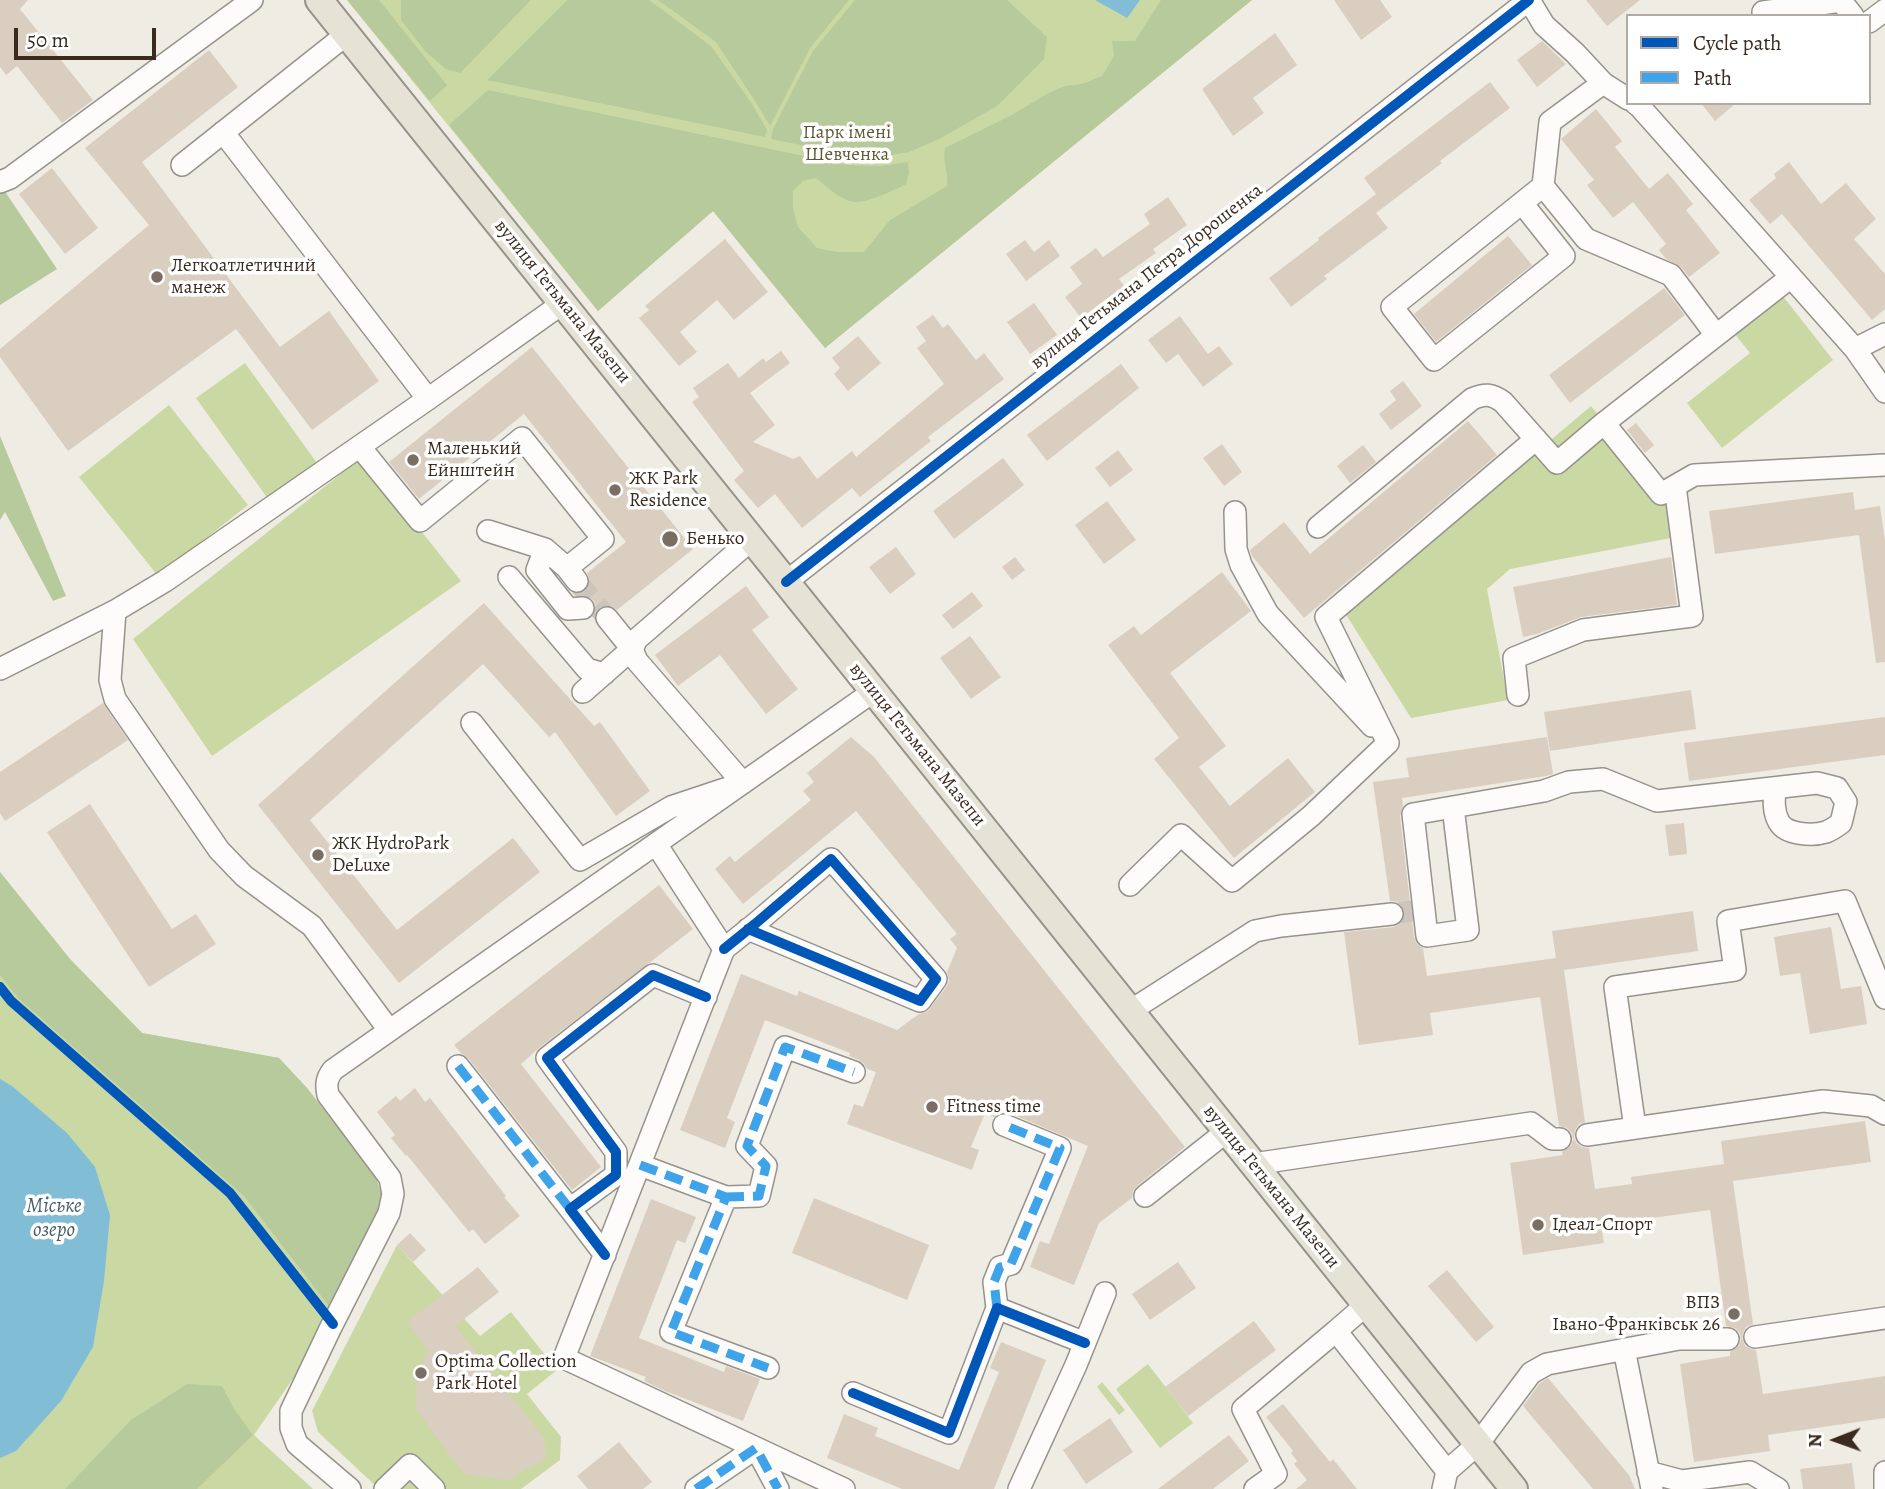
<!DOCTYPE html>
<html>
<head>
<meta charset="utf-8">
<style>
  body { margin:0 }
  #map { position:relative; width:1885px; height:1489px; overflow:hidden; background:#efece3; font-family:Alegreya,serif }
  canvas { display:block }
  .legend { position:absolute; left:1626px; top:14px; width:245px; height:91px; box-sizing:border-box; background:#fff; border:2px solid #b1aaa5; margin:0; padding:9px 12px; list-style:none; font-size:21px; color:#3b2a1e }
  .legend li { display:flex; align-items:center; gap:14px; height:35px }
  .legend b { width:35px; border:2px solid #b1aaa5 }
  .north { position:absolute; left:1801px; top:1405px; width:70px; height:70px; -webkit-text-stroke:5px #fff; paint-order:stroke; rotate:269deg; font-size:19px; font-weight:700; line-height:28px; text-align:center; color:#3b2a1e }
  .north::after { content:''; display:block; margin:auto; width:24px; height:32px; background:#3b2a1e; clip-path:polygon(50% 0,100% 100%,50% 72%,0 100%) }
  .scale { position:absolute; left:14px; top:28px; width:142px; height:32px; box-sizing:border-box; border:4px solid #3b2a1e; border-top:0; padding-left:9px; font-size:21px; line-height:24px; white-space:nowrap; color:#3b2a1e; -webkit-text-stroke:5px #fff; paint-order:stroke }
</style>
</head>
<body>
<div id="map">
<canvas width="1885" height="1489"></canvas>
<ul class="legend">
<li><b style="height:9px;background:#0057b8"></b>Cycle path</li>
<li><b style="height:9px;background:#3fa3ea"></b>Path</li>
</ul>
<div class="north">N</div>
<div class="scale">50 m</div>
</div>
<script>
const g = document.querySelector('canvas').getContext('2d');
g.lineJoin = 'round';
function paint(path, color) { g.fillStyle = color; g.fill(path, 'evenodd'); }
function strokePath(path, color, width, dash) { g.strokeStyle = color; g.lineWidth = width; g.lineCap = dash ? 'butt' : 'round'; g.setLineDash(dash || []); g.stroke(path); }
function write(font, color, halo, rows, align = 'center') {
  g.font = font + ' Alegreya,serif'; g.lineWidth = 7; g.setLineDash([]); g.textBaseline = 'middle'; g.strokeStyle = halo; g.fillStyle = color; for (const [text, x, y, turn = 0] of rows) {
    g.save(); g.translate(x, y); g.rotate((+turn || 0) * Math.PI / 180); g.textAlign = isNaN(turn) ? turn : align; if (halo) g.strokeText(text, 0, 0); g.fillText(text, 0, 0); g.restore();
  }
}
paint(new Path2D(`
  M347 0H1252L825 348 713 211 598 311Z
  M1782 295 1833 360 1722 448 1687 403 1750 353 1734 333Z
  M245 363 317 463 268 499 196 398Z
  M169 405 248 505 158 576 79 477Z
  M1591 406 1672 507 1676 537 1510 569 1487 589 1508 700 1411 718 1345 613Z
  M362 457 461 581 212 756 133 639Z
  M0 872 70 959 142 1033 279 1058 307 1088 382 1196 303 1364 254 1435 313 1489H0Z
  M397 1245 480 1336 511 1312 557 1370 527 1394 561 1437 560 1460 521 1489H379L318 1432 312 1411Z
  M1148 1364 1193 1423 1160 1448 1116 1389Z
  M1102 1382 1125 1410 1119 1415 1097 1387Z`), '#cad9a4');
paint(new Path2D(`
  M347 0H379L447 85 430 101Z
  M401 0H531L460 73 446 69 426 52 401 20Z
  M567 0H649L711 46 752 104 767 130 765 137 487 80Z
  M658 0H849L810 48 770 126 755 101 716 42Z
  M855 0H1007L1047 37 1044 59 997 106 939 139 909 152 881 157 850 155 771 139 773 129 813 51Z
  M1161 0H1252L825 348 713 211 598 311 449 125 488 90 847 165 880 166 908 162 909 173 906 184C895 190 865 204 853 202 839 199 827 187 816 178L803 181 793 191V209L798 227 817 248 837 252H864L890 220 947 186C949 172 942 161 945 148L1008 117 1047 94 1065 86 1082 84 1102 76 1114 56 1112 41H1135Z
  M4 190 57 269 0 305V194Z
  M0 436 66 596 53 601 5 512 0 520Z
  M0 872 70 959 142 1033 279 1058 307 1088 375 1174 382 1196 379 1216 332 1310 244 1196 19 999 0 975Z
  M187 1384 222 1386 234 1409 253 1435 197 1489H65L131 1420Z`), '#b7ca9c');
paint(new Path2D(`
  M1095 0H1140L1127 18Z
  M0 1079 12 1086 67 1133 95 1167 110 1215 104 1281 93 1347 61 1401 16 1451 0 1458Z`), '#81bed6');
paint(new Path2D(`
  M0 0H28L20 9 93 100 62 123 17 66 6 75 0 67Z
  M1334 0H1380L1392 17 1361 40Z
  M1586 0H1640L1607 26Z
  M1275 33 1297 65 1253 98 1264 113 1233 136 1202 89Z
  M1542 41 1566 64 1537 87 1517 60Z
  M209 50 238 87 142 162 280 347 329 311 379 381 312 430 236 329 68 451 0 357V349L149 225 85 148Z
  M1490 82 1510 108 1440 161 1442 163 1376 213 1388 228 1324 276 1327 279 1291 307 1269 278 1319 240 1318 238 1376 194 1364 178Z
  M1701 103H1736L1715 121Z
  M1596 109 1622 141 1615 147 1649 189 1668 173 1693 204 1686 210 1720 253 1689 277 1681 267 1666 259 1659 250 1666 244 1633 202 1613 218 1587 185 1594 180 1561 139Z
  M1789 162 1821 204 1846 183 1876 219 1854 239 1885 274V309L1872 320 1782 214 1770 224 1749 200 1776 178 1774 174Z
  M52 168 98 228 65 254 19 194Z
  M1168 197 1187 225 1153 249 1156 253 1119 279 1124 286 1081 318 1065 297 1082 284 1070 267 1096 248 1103 257 1150 224 1144 214Z
  M1508 236 1532 265 1436 342 1414 314Z
  M725 239 768 292 734 320 717 300 680 332 697 352 679 366 639 318 649 310 645 306Z
  M1025 240 1034 252 1049 240 1060 256 1026 281 1006 254Z
  M1664 288 1685 315 1570 403 1549 375Z
  M1034 303 1057 335 1030 354 1007 322Z
  M933 315 943 328 948 324 976 360 984 353 1004 379 928 437 931 441 860 497 852 488 802 528 775 494 758 508 734 480 744 471 692 402 699 397 693 388 728 363 739 378 763 358 766 362 781 351 790 363 750 393 775 425 753 442 793 459 800 456 817 479 852 451 856 457 944 384 917 348 926 341 916 327Z
  M1180 316 1208 354 1219 346 1233 364 1203 387 1178 354 1166 363 1148 340Z
  M858 336 881 363 848 391 834 374 840 368 832 358Z
  M532 347 693 549 617 610 612 606 606 605 599 607 595 613 596 606 594 601 589 597 574 595 572 593 579 594 585 591 589 585 590 580 587 573 626 542 524 414 419 499 389 462Z
  M1121 364 1139 388 1047 461 1027 435Z
  M1403 381 1422 406 1391 430 1379 414 1396 400 1390 391Z
  M1468 421 1497 455 1304 618 1252 556 1250 550 1284 522 1310 554Z
  M1636 423 1654 445 1645 453 1627 430Z
  M1222 444 1242 472 1224 486 1203 458Z
  M1363 445 1376 462 1350 483 1337 466Z
  M1118 450 1133 470 1110 487 1095 468Z
  M1003 458 1024 485 954 539 933 511Z
  M1853 492 1855 510 1880 506 1885 541V662L1876 663 1859 535 1715 554 1709 511Z
  M1107 501 1136 540 1104 564 1075 525Z
  M896 547 916 574 890 594 869 567Z
  M1015 557 1025 570 1012 580 1002 567Z
  M1671 557 1677 605 1581 617 1537 634 1523 637 1513 587Z
  M1222 572 1251 611 1170 673 1226 746 1199 767 1230 806 1288 758 1315 792 1234 858 1154 759 1179 738 1108 645 1134 626 1141 635Z
  M746 586 769 617 752 630 798 689 766 714 720 655 678 686 655 655Z
  M972 592 983 606 953 629 942 615Z
  M484 603 594 726 600 722 650 791 616 816 555 732 549 737 483 664 310 820 397 930 513 838 540 872 399 983 258 805Z
  M970 636 1001 677 971 699 940 658Z
  M1691 690 1696 729 1550 751 1544 712Z
  M103 703 128 740 5 821 0 813V772Z
  M1885 717V755L1689 781 1684 743Z
  M851 737 874 757 1185 1147 1137 1186 1133 1191 1132 1198 1099 1223 1074 1285 1030 1267 1040 1241 1049 1244 1088 1146 1009 1113 1004 1111 994 1117 985 1113 971 1147 979 1150 972 1170 847 1124 854 1104 863 1107 876 1072 867 1069 864 1064 859 1060 849 1056 850 1053 765 1020 727 1118 735 1122 725 1148 680 1130 741 974 797 996 799 991 897 1030 919 1014 927 1012 947 986 949 981 947 972 957 948 950 939 957 934 856 811 743 904 715 869 730 856 735 862 811 800 803 791 814 782 807 773Z
  M1547 737 1553 774 1546 776 1402 798 1403 806 1400 816 1414 937 1417 944 1423 948 1427 976 1556 958 1552 931 1693 911 1698 951 1564 970 1585 1122 1579 1124 1575 1130 1574 1138 1577 1144 1582 1147 1589 1148 1595 1189 1632 1184 1631 1177 1724 1164 1721 1141 1865 1121 1871 1162 1733 1181 1753 1324 1746 1327 1743 1333 1742 1338 1745 1346 1751 1349 1756 1350 1763 1394 1885 1376V1418L1768 1435 1770 1451 1694 1462 1680 1364 1730 1356V1352L1739 1346 1741 1340 1740 1333 1735 1328 1726 1326 1710 1210 1601 1225 1604 1243 1523 1255 1510 1163 1563 1155 1562 1152 1571 1146 1573 1140 1572 1133 1567 1128 1559 1126 1540 997 1430 1013 1433 1035 1359 1045 1344 932 1394 927 1400 924 1404 920 1405 913 1403 907 1398 902 1390 901 1373 782 1409 777 1406 758Z
  M90 804 172 929 196 914 216 944 149 987 47 832Z
  M1684 823 1687 854 1669 856 1665 825Z
  M659 885 693 929 539 1048 521 1064 601 1167 572 1190 468 1058 461 1053 454 1045Z
  M1831 927 1841 989 1861 986 1867 1024 1810 1034 1800 973 1780 976 1774 937Z
  M415 1088 425 1102 430 1098 506 1196 504 1197 520 1216 485 1244 473 1229 469 1232 407 1155 406 1156 391 1138 395 1135 377 1112 396 1096 400 1101Z
  M814 1198 929 1245 907 1300 792 1253Z
  M651 1199 696 1217 685 1243 677 1240 639 1338 724 1372 726 1366 760 1379 743 1421 665 1391 644 1381 646 1377 590 1356Z
  M410 1233 426 1250 413 1262 397 1245Z
  M1178 1262 1196 1288 1150 1320 1132 1294Z
  M478 1267 499 1292 455 1326 544 1438 546 1458 508 1480 464 1474 416 1409 417 1372 429 1350 407 1322Z
  M1447 1270 1494 1327 1476 1342 1428 1286Z
  M1254 1321 1276 1350 1188 1416 1165 1387Z
  M1001 1342 1046 1360 994 1489H902L827 1458 844 1414 878 1428 875 1436 959 1470 999 1372 990 1368Z
  M1548 1378 1629 1475 1635 1489H1593L1523 1406 1540 1383Z
  M1283 1404 1330 1462 1333 1459 1357 1489H1296L1307 1480 1294 1464 1297 1461 1291 1453 1293 1451 1266 1417Z
  M1110 1418 1133 1452 1086 1484 1063 1450Z
  M1229 1435 1249 1461 1213 1489H1158Z
  M619 1442 652 1482 643 1489H588L577 1476Z
  M1852 1463 1855 1489H1803L1800 1469Z`), '#dacec0');
strokePath(new Path2D(`
  M577 581 607 618
  M1392 914 1418 910`), '#cbc5bc', 21, [21, 10]);
const minor = new Path2D(`
  M1763 12 1841 1 1853 16
  M1869 22 1885 10
  M1635 103 1640 107 1855 349 1885 392
  M223 132 428 399
  M182 165 347 34
  M0 182 10 178 252 0
  M1543 186 1586 239 1671 275 1716 335
  M1522 203 1564 256 1434 360 1392 307 1543 186 1550 122 1603 83
  M1855 349 1885 334
  M1604 423 1661 494 1694 475 1885 465
  M360 447 420 521 522 438 603 539 567 568
  M1235 512 1236 549 1241 565 1268 614 1372 726
  M1318 527 1472 399C1485 393 1492 394 1503 402L1557 463 1604 423 1791 277
  M488 531 545 549 567 568 577 581
  M545 549 537 570 568 609 583 608
  M509 577 587 669 604 674
  M786 582 1529 0 1544 25 1575 53 1603 83 1628 99
  M115 611 110 680 115 699 219 850 244 876 312 926 389 1030
  M0 669 115 611 165 581 428 399 563 303
  M583 692 632 649 607 618
  M1518 695 1514 658 1583 630 1692 616 1675 486
  M472 723 580 860 671 807 743 783 637 661 632 649 637 639 752 539
  M1388 743 1326 617 1536 439
  M1453 807 1468 930 1427 936 1413 814 1544 791 1569 782 1603 779 1657 801 1817 783 1837 788 1846 802 1841 823C1837 826 1831 830 1826 832 1813 836 1786 835 1779 822 1773 812 1774 800 1775 788
  M656 844 724 949 564 1358 844 1489
  M1130 885 1181 835 1232 881 1311 816 1388 743
  M724 949 755 924 831 859 936 979 920 1001 748 929
  M1130 1011 1255 931 1281 926 1392 914
  M458 1066 570 1209
  M1635 1128 1615 987 1735 970 1728 921 1845 901 1885 998
  M1587 1135 1823 1101 1871 1106 1885 1114
  M1253 1164 1531 1123 1552 1139H1560
  M640 1165 726 1197 671 1332 768 1368
  M1145 1196 1227 1131
  M726 1197 759 1196 766 1166 747 1146 785 1047 854 1072
  M605 1255 570 1209 616 1175V1152L547 1058 653 975 706 997
  M1366 1305 1336 1331 1447 1471
  M997 1308 994 1282 1000 1267 1011 1264 1060 1148 1004 1125
  M1755 1337 1885 1318
  M1624 1349 1652 1489
  M853 1393 949 1433 997 1308 1085 1343
  M1648 1472 1682 1481 1750 1472 1778 1489
  M1885 1472V1489
  M350 1489 297 1444 291 1428V1411L330 1329 389 1213 393 1194 390 1178 328 1095C326 1085 326 1079 333 1070L874 691
  M385 1489 410 1465 434 1489
  M696 1489 756 1448 778 1489
  M1019 1489 1076 1365 1105 1293
  M1255 1489 1276 1474 1243 1409 1336 1331
  M1443 1489 1447 1471 1478 1444 1531 1373 1547 1364 1679 1339H1728`);
const major = new Path2D(`
  M319 0 1514 1489`);
strokePath(minor, '#96928c', 24);
strokePath(major, '#96928c', 30);
strokePath(minor, '#fdfcfb', 21);
strokePath(major, '#e6e3d6', 26);
strokePath(new Path2D(`
  M458 1066 570 1209
  M640 1165 726 1197 671 1332 768 1368
  M726 1197 759 1196 766 1166 747 1146 785 1047 854 1072
  M997 1308 994 1282 1000 1267 1011 1264 1060 1148 1004 1125
  M696 1489 756 1448 778 1489`), '#3fa3ea', 9, [18, 9]);
strokePath(new Path2D(`
  M786 582 1529 0
  M724 949 755 924 831 859 936 979 920 1001 748 929
  M0 987 11 1001 230 1193 333 1324
  M605 1255 570 1209 616 1175V1152L547 1058 653 975 706 997
  M853 1393 949 1433 997 1308 1085 1343`), '#0057b8', 10);
for (const [x, y, r, color] of [
  [157,277,7,"#7a6e63"],
  [413,460,7,"#7a6e63"],
  [615,490,7,"#7a6e63"],
  [670,539,9,"#7a6e63"],
  [318,855,7,"#7a6e63"],
  [932,1107,7,"#7a6e63"],
  [1538,1225,7,"#7a6e63"],
  [1734,1314,7,"#7a6e63"],
  [421,1373,7,"#7a6e63"]
]) { const dot = new Path2D(); dot.arc(x, y, r, 0, 2 * Math.PI); g.fillStyle = color; g.fill(dot); strokePath(dot, '#fff', 2.5); }
write('19px', '#5d5a37', '#fff', [
  ["Парк імені",847,133],
  ["Шевченка",847,155]
]);
write('19px', '#3b2a1e', '#fff', [
  ["Легкоатлетичний",171,266],
  ["манеж",171,288],
  ["Маленький",427,449],
  ["Ейнштейн",427,471],
  ["ЖК Park",629,479],
  ["Residence",629,501],
  ["Бенько",686,539],
  ["ЖК HydroPark",332,844],
  ["DeLuxe",332,866],
  ["Fitness time",946,1107],
  ["Ідеал-Спорт",1552,1225],
  ["ВПЗ",1720,1303,"right"],
  ["Івано-Франківськ 26",1720,1325,"right"],
  ["Optima Collection",435,1362],
  ["Park Hotel",435,1384]
], 'left');
write('19px', '#3b2a1e', '#fff', [
  ["вулиця Гетьмана Петра Дорошенка",1147,277,-38],
  ["вулиця Гетьмана Мазепи",562,302,51],
  ["вулиця Гетьмана Мазепи",917,745,51],
  ["вулиця Гетьмана Мазепи",1271,1187,51]
]);
write('italic 21px', '#445e65', '#fff', [
  ["Міське",54,1207],
  ["озеро",54,1231]
]);
</script>
</body>
</html>
